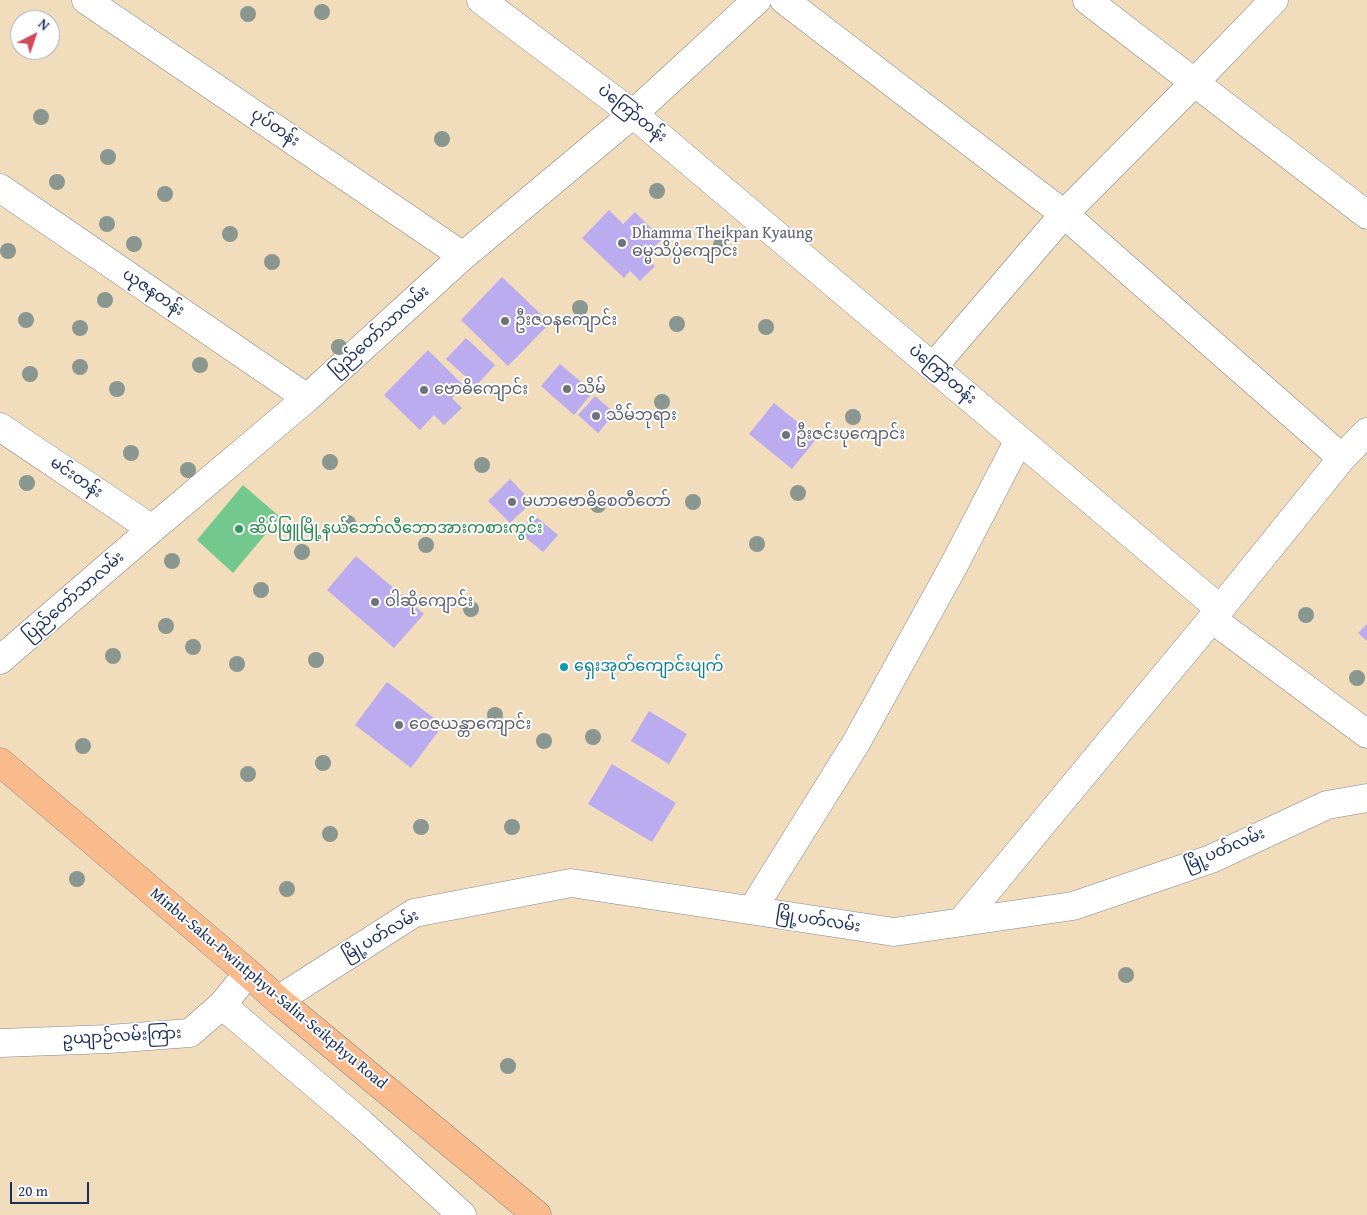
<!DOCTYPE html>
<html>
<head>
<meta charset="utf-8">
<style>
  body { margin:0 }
  #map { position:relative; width:1367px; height:1215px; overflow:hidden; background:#f1dcbb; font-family:"Gentium Book Plus",serif }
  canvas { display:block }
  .north { position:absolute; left:10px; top:10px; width:50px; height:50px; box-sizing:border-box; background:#fff; border:1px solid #a4acbf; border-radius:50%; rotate:41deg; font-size:14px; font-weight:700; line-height:20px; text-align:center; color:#1b2f5e }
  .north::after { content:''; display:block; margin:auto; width:18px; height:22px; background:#d1495b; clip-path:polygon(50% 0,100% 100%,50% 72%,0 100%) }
  .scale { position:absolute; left:10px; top:1182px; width:79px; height:22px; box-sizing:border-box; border:2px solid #1b2f5e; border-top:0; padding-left:6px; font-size:15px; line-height:18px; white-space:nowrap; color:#1b2f5e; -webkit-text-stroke:4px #fff; paint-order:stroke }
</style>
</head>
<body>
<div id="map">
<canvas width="1367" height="1215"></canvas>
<div class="north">N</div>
<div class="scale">20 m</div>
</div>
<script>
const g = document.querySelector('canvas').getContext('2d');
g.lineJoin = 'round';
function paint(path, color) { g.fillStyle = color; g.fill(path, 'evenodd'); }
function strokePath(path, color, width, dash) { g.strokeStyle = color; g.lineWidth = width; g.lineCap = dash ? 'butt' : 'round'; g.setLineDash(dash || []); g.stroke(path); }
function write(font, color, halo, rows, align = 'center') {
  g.font = font + ' "Gentium Book Plus","Noto Sans Myanmar",serif'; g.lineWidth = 4; g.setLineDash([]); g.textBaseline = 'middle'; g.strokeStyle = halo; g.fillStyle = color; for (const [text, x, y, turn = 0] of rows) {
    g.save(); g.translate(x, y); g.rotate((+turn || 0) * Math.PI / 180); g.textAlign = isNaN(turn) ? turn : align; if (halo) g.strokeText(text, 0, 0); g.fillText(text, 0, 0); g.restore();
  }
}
paint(new Path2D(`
  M243 485 280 517 233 573 197 540Z`), '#73c98d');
paint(new Path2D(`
  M609 210 623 224 635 212 662 239 645 257 655 266 640 281 630 271 624 278 582 238Z
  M502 277 550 323 508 366 461 320Z
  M466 338 495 365 476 386 446 359Z
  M428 350 464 386 452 398 462 408 444 425 434 415 420 430 384 395Z
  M560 364 593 392 574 415 541 386Z
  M595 396 615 413 598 433 578 415Z
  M774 403 817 438 792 469 749 434Z
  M510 479 532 502 510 523 488 501Z
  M534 515 558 535 543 552 519 532Z
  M356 556 424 614 394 648 327 590Z
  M1367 624V641L1358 633Z
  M387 682 443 725 411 768 355 725Z
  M649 711 687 734 669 764 631 741Z
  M612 764 676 803 652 842 588 804Z`), '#baacee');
const minor = new Path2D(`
  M86 0 463 256
  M481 0 633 114 1220 609 1342 458 1367 432
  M784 0 1064 214 1342 458
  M1087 0 1367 215
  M0 188 307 398
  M933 367 1064 214 1194 83 1274 0
  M0 427 152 529
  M1212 619 1367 734
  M0 660 152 529 307 398 463 256 633 114 757 0
  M752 910 856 743 954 565 1019 440
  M961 922 1220 609
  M278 1000 414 913 571 883 894 932 1073 906 1211 859 1327 805 1367 798
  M222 1005 362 1124 462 1215
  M0 1043 109 1039 190 1033 222 1005 248 973`);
const major = new Path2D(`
  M0 762 248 973 278 1000 537 1215`);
strokePath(minor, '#86868c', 29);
strokePath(major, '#86868c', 29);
strokePath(minor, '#fff', 28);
strokePath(major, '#fabb8c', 28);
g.fillStyle = '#8a9690';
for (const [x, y] of [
  [322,12],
  [248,14],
  [41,117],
  [442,139],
  [108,157],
  [57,182],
  [657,191],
  [165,194],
  [107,224],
  [230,234],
  [134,244],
  [721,245],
  [8,251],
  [272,262],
  [105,300],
  [580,308],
  [26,320],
  [677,324],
  [766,327],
  [80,328],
  [339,347],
  [200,365],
  [80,367],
  [30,374],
  [117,389],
  [662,402],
  [853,417],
  [131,453],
  [330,462],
  [482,465],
  [188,470],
  [27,483],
  [798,493],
  [693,502],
  [598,505],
  [348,523],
  [757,544],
  [426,545],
  [302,552],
  [172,561],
  [261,590],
  [471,609],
  [1306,615],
  [166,626],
  [193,647],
  [113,656],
  [316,660],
  [237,664],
  [1357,678],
  [495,715],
  [593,737],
  [544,741],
  [83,746],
  [323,763],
  [248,774],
  [421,827],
  [512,827],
  [330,834],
  [77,879],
  [287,889],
  [1126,975],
  [508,1066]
]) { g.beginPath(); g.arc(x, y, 8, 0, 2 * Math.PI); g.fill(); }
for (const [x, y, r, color] of [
  [622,243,5,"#6b7280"],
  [505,321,5,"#6b7280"],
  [567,389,5,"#6b7280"],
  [424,390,5,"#6b7280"],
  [596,416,5,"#6b7280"],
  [786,435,5,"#6b7280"],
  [512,502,5,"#6b7280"],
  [239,529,5,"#2e9e5b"],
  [375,602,5,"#6b7280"],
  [564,667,5,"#0f9aa8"],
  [399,725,5,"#6b7280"]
]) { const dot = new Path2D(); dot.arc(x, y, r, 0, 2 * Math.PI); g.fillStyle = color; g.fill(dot); strokePath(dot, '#fff', 2); }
write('16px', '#1b2f5e', '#fff', [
  ["ပဲကြော်တန်း",632,114,38],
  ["ပုပ်တန်း",275,128,34],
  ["ယုဇနတန်း",153,293,34],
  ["ပြည်တော်သာလမ်း",380,332,-42],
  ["ပဲကြော်တန်း",942,375,40],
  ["မင်းတန်း",76,478,34],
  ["ပြည်တော်သာလမ်း",74,597,-41],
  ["မြို့ပတ်လမ်း",1225,850,-23],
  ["မြို့ပတ်လမ်း",818,921,9],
  ["မြို့ပတ်လမ်း",381,936,-30],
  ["Minbu-Saku-Pwintphyu-Salin-Seikphyu Road",268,989,40],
  ["ဥယျာဉ်လမ်းကြား",122,1037,-3]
]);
write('16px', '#5b616d', '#fff', [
  ["Dhamma Theikpan Kyaung",632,234],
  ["ဓမ္မသိပ္ပံကျောင်း",632,252],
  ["ဦးဇဝနကျောင်း",515,321],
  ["သိမ်",577,389],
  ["ဗောဓိကျောင်း",434,390],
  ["သိမ်ဘုရား",606,416],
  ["ဦးဇင်းပုကျောင်း",796,435],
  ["မဟာဗောဓိစေတီတော်",522,502],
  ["ဝါဆိုကျောင်း",385,602],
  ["ဝေဇယန္တာကျောင်း",409,725]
], 'left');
write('16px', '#27864d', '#fff', [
  ["ဆိပ်ဖြူမြို့နယ်ဘော်လီဘောအားကစားကွင်း",249,529]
], 'left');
write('16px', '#0d838f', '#fff', [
  ["ရှေးအုတ်ကျောင်းပျက်",574,667]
], 'left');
</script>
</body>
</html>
